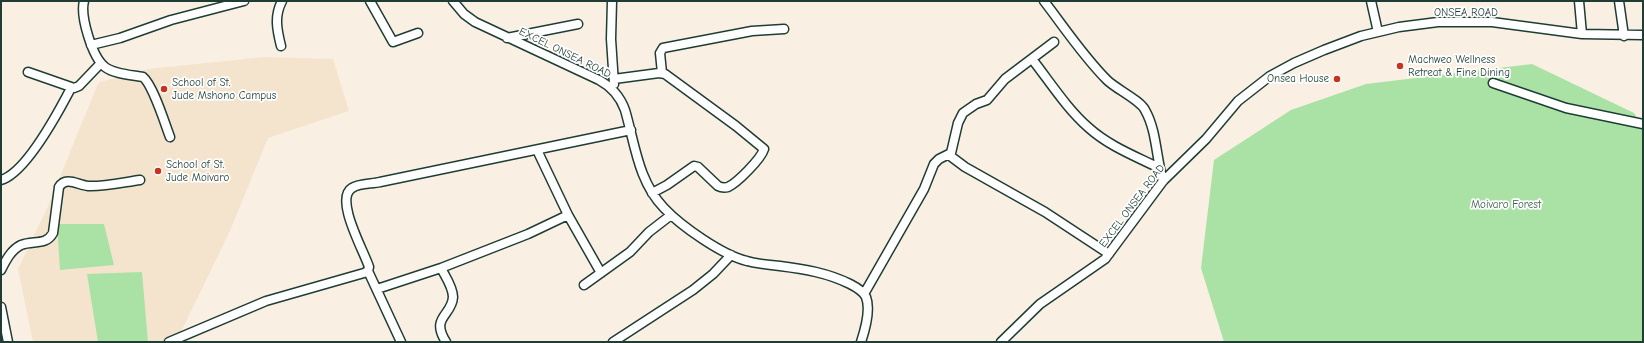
<!DOCTYPE html>
<html>
<head>
<meta charset="utf-8">
<style>
  body { margin:0 }
  #map { position:relative; width:1644px; height:343px; overflow:hidden; background:#f9efe2; font-family:"Comic Neue",sans-serif }
  canvas { display:block }
  .frame { position:absolute; inset:0; border:2px solid #1f3d34; pointer-events:none }
</style>
</head>
<body>
<div id="map">
<canvas width="1644" height="343"></canvas>
<div class="frame"></div>
</div>
<script>
const g = document.querySelector('canvas').getContext('2d');
g.lineJoin = 'round';
function paint(path, color) { g.fillStyle = color; g.fill(path, 'evenodd'); }
function strokePath(path, color, width, dash) { g.strokeStyle = color; g.lineWidth = width; g.lineCap = dash ? 'butt' : 'round'; g.setLineDash(dash || []); g.stroke(path); }
function write(font, color, halo, rows, align = 'center') {
  g.font = font + ' "Comic Neue",sans-serif'; g.lineWidth = 3.5; g.setLineDash([]); g.textBaseline = 'middle'; g.strokeStyle = halo; g.fillStyle = color; for (const [text, x, y, turn = 0] of rows) {
    g.save(); g.translate(x, y); g.rotate((+turn || 0) * Math.PI / 180); g.textAlign = isNaN(turn) ? turn : align; if (halo) g.strokeText(text, 0, 0); g.fillText(text, 0, 0); g.restore();
  }
}
paint(new Path2D(`
  M264 57 333 59 349 111 268 138 229 233 176 342H33L18 269 49 204 97 86 100 82 148 69Z`), '#f5e4cd');
paint(new Path2D(`
  M1532 64 1634 113 1643 127V342H1224L1201 268 1214 160 1291 110 1366 84Z
  M57 224H104L114 265 60 270Z
  M142 272 148 342H98L87 274Z`), '#aae2a6');
const minor = new Path2D(`
  M84 1C80 16 92 57 105 67 114 74 132 75 143 77 153 85 165 124 170 137
  M370 1 393 42 418 33
  M453 1 464 14 475 22 599 80C612 87 620 96 625 110 635 144 638 181 664 208 681 226 722 255 747 261 758 264 769 265 780 266 804 269 828 273 850 284 856 287 863 291 866 297 871 310 865 330 861 342
  M612 1 611 39 614 84
  M1044 1C1064 27 1083 56 1107 80 1116 89 1140 100 1145 110 1157 131 1156 158 1163 181
  M1371 1 1378 32
  M1579 1 1582 34
  M1619 1 1624 36
  M507 38 578 24
  M91 45 120 38 171 20 244 1
  M281 46C277 30 274 16 282 1
  M1032 59C1050 82 1067 109 1089 128 1109 146 1135 156 1159 168
  M28 72 74 88 79 86 101 63
  M662 73 660 53 663 48 752 31 784 29
  M614 79 659 73 665 74 736 126 764 149C761 159 737 183 728 187 724 188 722 188 718 186L698 167 694 166 667 185 652 193
  M1493 83 1566 108 1643 124
  M537 150 568 215 601 273
  M949 155 965 167 1045 212 1109 254
  M1 180C26 173 59 111 71 88
  M441 268C445 276 453 287 453 297 452 316 430 317 446 342
  M1 270C6 260 11 250 21 245 33 240 46 246 53 233L59 187C66 176 78 185 88 186 102 187 125 182 140 180
  M368 271 401 342
  M584 285 630 252 649 232 671 215
  M377 289 441 268 528 234 568 215
  M864 294 924 189 934 164 939 159 951 153 958 123 963 113 976 104 987 100 1005 79 1054 42
  M1 307 8 342
  M169 342 266 301 364 273 368 271 369 267C364 251 334 199 352 188 359 183 372 184 380 182L631 130
  M613 342 693 290 713 274 731 255
  M1001 342 1040 304 1105 259 1163 181 1206 139 1238 101 1270 76 1294 63 1324 50 1361 36 1399 27 1438 22H1492L1582 34 1643 35`);
strokePath(minor, '#1f3d34', 11);
strokePath(minor, '#fff', 8);
for (const [x, y, r, color] of [
  [1400,66,4,"#c8321e"],
  [1337,79,4,"#c8321e"],
  [164,89,4,"#c8321e"],
  [158,171,4,"#c8321e"]
]) { const dot = new Path2D(); dot.arc(x, y, r, 0, 2 * Math.PI); g.fillStyle = color; g.fill(dot); strokePath(dot, '#fff', 1.5); }
write('11px', '#1f3d34', '#fff', [
  ["ONSEA ROAD",1466,13],
  ["EXCEL ONSEA ROAD",565,53,26],
  ["EXCEL ONSEA ROAD",1132,206,-53]
]);
write('11px', '#1f3d34', '#fff', [
  ["Machweo Wellness",1408,60],
  ["Retreat & Fine Dining",1408,73],
  ["Onsea House",1329,79,"right"],
  ["School of St.",172,83],
  ["Jude Mshono Campus",172,96],
  ["School of St.",166,165],
  ["Jude Moivaro",166,178]
], 'left');
write('11px', '#3b5e4b', '#fff', [
  ["Moivaro Forest",1506,205]
]);
</script>
</body>
</html>
